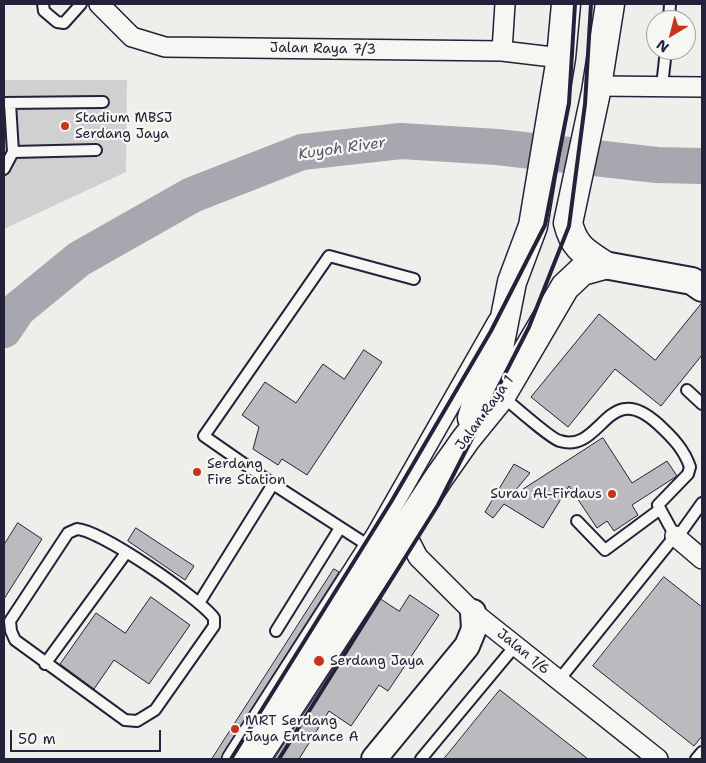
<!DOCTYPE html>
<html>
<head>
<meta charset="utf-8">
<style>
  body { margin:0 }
  #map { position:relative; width:706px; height:763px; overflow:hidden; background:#eeeeeb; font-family:"Shantell Sans",sans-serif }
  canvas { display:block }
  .frame { position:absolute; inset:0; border:5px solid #22223b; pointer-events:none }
  .north { position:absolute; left:646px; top:10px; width:50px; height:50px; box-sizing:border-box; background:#f6f6f2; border:1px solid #a1a1a9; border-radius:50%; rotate:217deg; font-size:14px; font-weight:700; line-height:20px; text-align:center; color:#22223b }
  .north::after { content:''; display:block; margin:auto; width:18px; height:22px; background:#c8321e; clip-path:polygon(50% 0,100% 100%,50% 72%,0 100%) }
  .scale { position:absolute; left:10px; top:730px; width:151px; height:22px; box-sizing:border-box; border:2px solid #22223b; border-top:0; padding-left:6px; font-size:15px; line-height:18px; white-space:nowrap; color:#22223b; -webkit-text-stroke:4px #f6f6f2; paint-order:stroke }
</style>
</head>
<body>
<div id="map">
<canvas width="706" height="763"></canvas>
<div class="frame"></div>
<div class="north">N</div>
<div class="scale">50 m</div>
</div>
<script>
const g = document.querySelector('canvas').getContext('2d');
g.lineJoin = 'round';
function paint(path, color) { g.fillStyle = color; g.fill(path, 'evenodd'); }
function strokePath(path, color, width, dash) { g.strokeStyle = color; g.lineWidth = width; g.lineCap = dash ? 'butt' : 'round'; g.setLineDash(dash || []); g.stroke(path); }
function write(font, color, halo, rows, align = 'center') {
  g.font = font + ' "Shantell Sans",sans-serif'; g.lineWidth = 4.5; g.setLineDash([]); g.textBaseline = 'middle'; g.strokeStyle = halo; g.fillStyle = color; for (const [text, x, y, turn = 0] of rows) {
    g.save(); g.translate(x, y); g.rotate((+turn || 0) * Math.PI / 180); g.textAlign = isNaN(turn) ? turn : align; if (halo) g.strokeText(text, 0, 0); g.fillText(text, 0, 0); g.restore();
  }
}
paint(new Path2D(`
  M4 80H127L126 172 4 229Z`), '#d0d0d1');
strokePath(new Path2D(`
  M4 330 18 309 79 259 192 195 302 152 401 141 497 147 657 165 702 166`), '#a7a7af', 36);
const building = new Path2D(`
  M702 303V355L661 406 615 369 568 427 531 397 599 314 655 360Z
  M364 350 382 362 307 475 282 459 278 465 253 449 259 427 242 415 265 382 296 403 323 364 344 379Z
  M603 438 632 483 667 461 677 476 632 505 638 515 614 531 607 521 597 528 569 486 543 528 504 504 493 518 485 512 514 464 530 473 509 498Z
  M18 523 42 539 4 599V545Z
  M136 528 194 566 185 580 128 541Z
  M334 569 339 572 223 753 221 759H212Z
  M664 577 702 607V736L694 746 593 666Z
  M410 595 439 615 388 691 379 685 351 726 329 711 299 759H274L379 598 399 611Z
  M151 597 190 625 149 684 114 660 94 689 60 664 96 613 125 633Z
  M500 690 561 738 588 759H444Z`);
paint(building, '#bbbbbf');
strokePath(building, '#22223b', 1);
const service = new Path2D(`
  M43 4 44 11 57 22 64 23 81 4
  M669 20 670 4
  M662 86 666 50
  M4 103 103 102
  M13 152 96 150
  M4 169 13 152 10 103
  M687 390 702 404
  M502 396C513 405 551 439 560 441 602 454 607 377 658 424 672 437 684 449 690 467L688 474 658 505 675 536 559 680
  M273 484 369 546
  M577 521 605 550 659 510
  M77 529C102 531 198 597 214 618V626L155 710 137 721 125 720 15 640 11 631 10 621 68 533Z
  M677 538 702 503
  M199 603 273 484 204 436 329 256 414 279
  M276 631 340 528
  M45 664 126 553
  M421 759 515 646
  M696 759 702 752`);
const minor = new Path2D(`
  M99 4 132 37 165 47 502 51 561 58
  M502 51 505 4
  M597 86 702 87
  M404 530 418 557 473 612 658 759
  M675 536 702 559
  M232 759 376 535 498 321`);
const tertiary = new Path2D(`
  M374 759 467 646 474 629 473 612`);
const secondary = new Path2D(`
  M604 265 692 281 702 288`);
const primary = new Path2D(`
  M604 265C584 252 574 247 568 223L596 92 610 4
  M472 418 478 398 495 368 512 282 533 226 561 58 566 4
  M255 759 440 476 466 439 501 396 565 287 582 271 604 265`);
strokePath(service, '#22223b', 14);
strokePath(minor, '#22223b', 22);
strokePath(tertiary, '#22223b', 28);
strokePath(secondary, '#22223b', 30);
strokePath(primary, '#22223b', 31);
strokePath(service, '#f6f6f2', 10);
strokePath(minor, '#f6f6f2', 19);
strokePath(tertiary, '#f6f6f2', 24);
strokePath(secondary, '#f6f6f2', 26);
strokePath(primary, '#f6f6f2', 28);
strokePath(new Path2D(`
  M231 759 391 502 491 331 545 225 569 103 575 4
  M279 759 438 505 529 327 569 226 585 104 591 4`), '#22223b', 4);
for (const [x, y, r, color] of [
  [65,126,5,"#c8321e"],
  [197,472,5,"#c8321e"],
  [612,494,5,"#c8321e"],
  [319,661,6,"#c8321e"],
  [235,729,5,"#c8321e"]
]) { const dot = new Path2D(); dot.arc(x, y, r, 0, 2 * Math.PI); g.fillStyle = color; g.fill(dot); strokePath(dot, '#f6f6f2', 2); }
write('14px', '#22223b', '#f6f6f2', [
  ["Jalan Raya 7/3",323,49,1],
  ["Jalan Raya 1",485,413,-54],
  ["Jalan 1/6",523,652,39]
]);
write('14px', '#22223b', '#f6f6f2', [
  ["Stadium MBSJ",75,118],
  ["Serdang Jaya",75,134],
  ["Serdang",207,464],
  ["Fire Station",207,480],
  ["Surau Al-Firdaus",602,494,"right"],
  ["Serdang Jaya",330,661],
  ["MRT Serdang",245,721],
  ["Jaya Entrance A",245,737]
], 'left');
write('italic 15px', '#575769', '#f6f6f2', [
  ["Kuyoh River",342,149,-8]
]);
</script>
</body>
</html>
